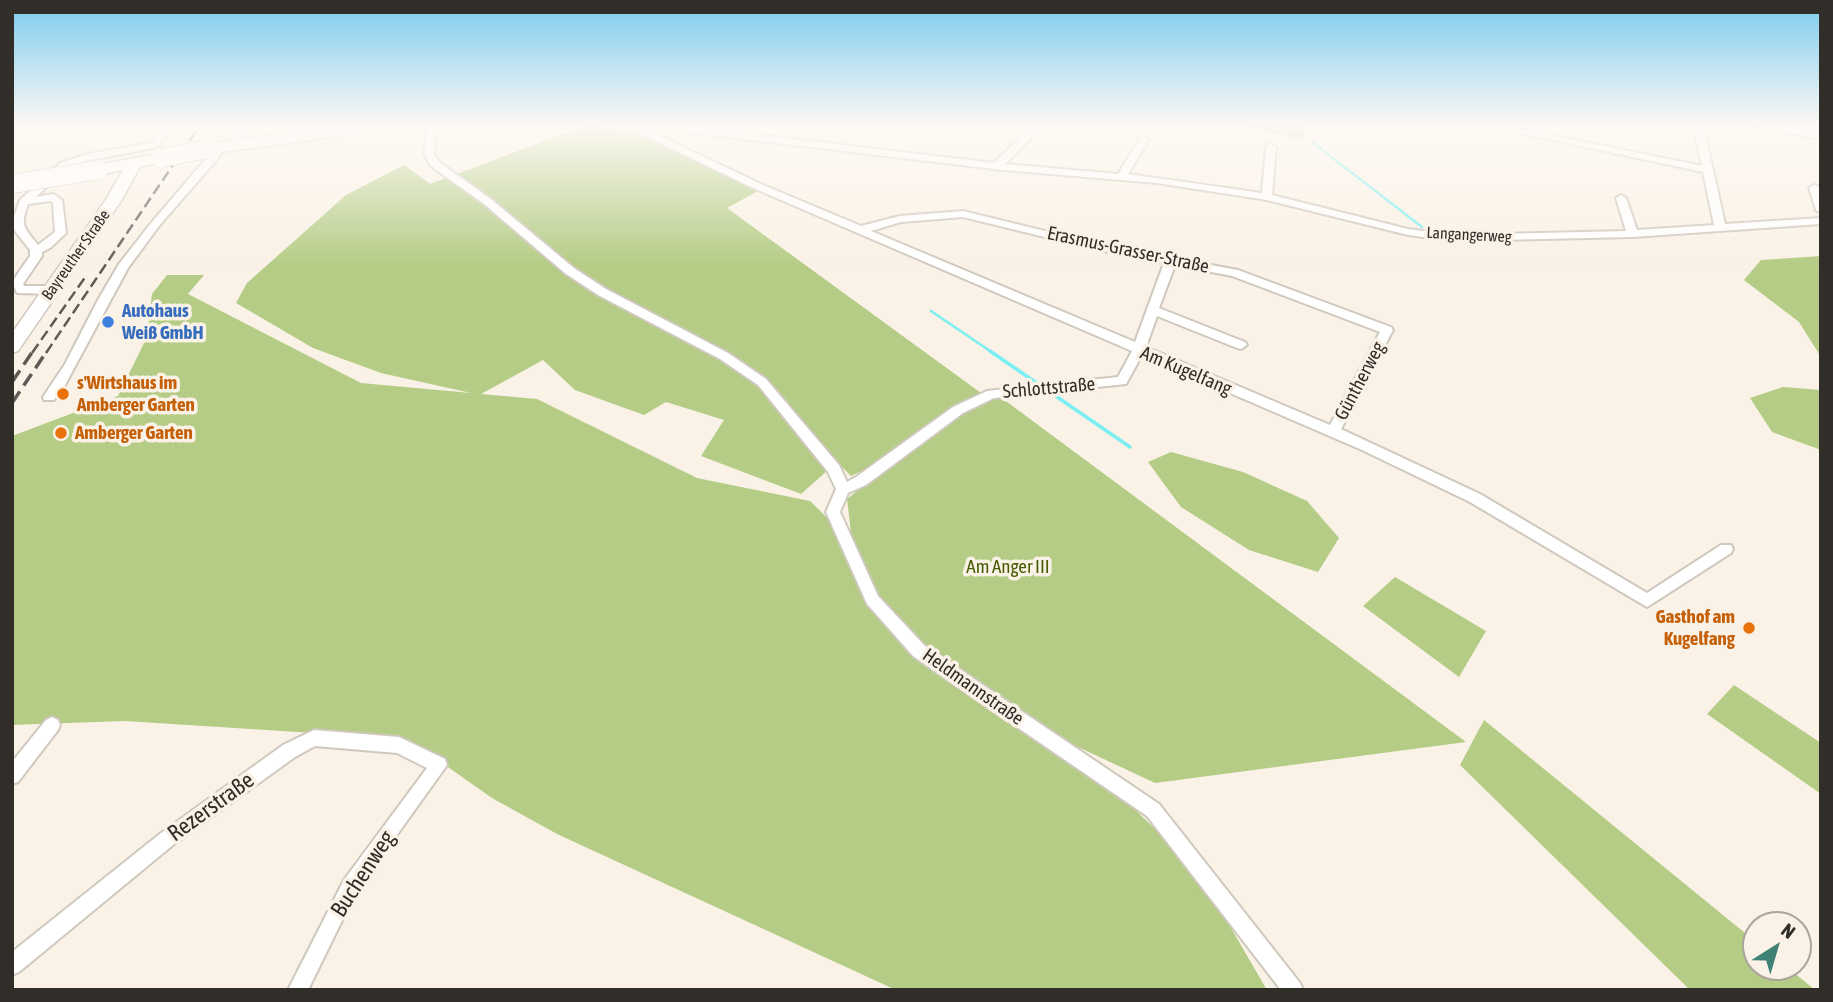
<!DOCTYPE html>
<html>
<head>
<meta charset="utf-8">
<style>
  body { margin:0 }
  #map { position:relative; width:1833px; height:1002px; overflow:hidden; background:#faf2e6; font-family:"Asap Condensed",sans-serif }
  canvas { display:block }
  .frame { position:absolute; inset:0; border:14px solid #312e2a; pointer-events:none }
  .north { position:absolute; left:1742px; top:911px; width:70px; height:70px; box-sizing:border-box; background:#faf2e6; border:2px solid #aaa49b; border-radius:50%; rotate:37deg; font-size:19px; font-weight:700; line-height:28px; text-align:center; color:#312e2a }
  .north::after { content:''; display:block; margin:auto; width:24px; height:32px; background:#3f8275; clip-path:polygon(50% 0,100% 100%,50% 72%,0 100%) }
</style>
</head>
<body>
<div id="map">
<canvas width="1833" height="1002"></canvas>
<div class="frame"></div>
<div class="north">N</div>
</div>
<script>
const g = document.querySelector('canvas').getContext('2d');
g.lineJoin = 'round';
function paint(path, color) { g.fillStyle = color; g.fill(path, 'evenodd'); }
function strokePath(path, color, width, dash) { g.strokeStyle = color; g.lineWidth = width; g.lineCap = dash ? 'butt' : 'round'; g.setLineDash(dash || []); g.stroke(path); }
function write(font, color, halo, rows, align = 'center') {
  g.font = font + ' "Asap Condensed",sans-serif'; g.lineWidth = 7; g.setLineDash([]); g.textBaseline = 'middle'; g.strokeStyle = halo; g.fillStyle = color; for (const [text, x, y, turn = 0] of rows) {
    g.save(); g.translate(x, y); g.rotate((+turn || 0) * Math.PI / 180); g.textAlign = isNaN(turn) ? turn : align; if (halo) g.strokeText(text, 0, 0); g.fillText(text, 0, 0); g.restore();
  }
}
paint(new Path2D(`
  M587 125C632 125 717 171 760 190L727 208 981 393 960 403 864 470 851 476 837 462 801 494 701 456 724 420 666 402 644 415 575 390 543 360 481 394 537 399 697 478 810 501 852 542 847 499 928 433 999 396 1466 742 1155 783 1061 739 1196 868 1267 990H896L557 834 492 798 408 739 125 721 12 725V436L118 396 147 337 152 294 167 275H204L188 294 361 383 471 393 381 373 313 348 236 303 247 283 346 195 404 165 430 184Z
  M1235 125H1302L1305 140Z
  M1821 256V357L1799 322 1744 280 1761 260Z
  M1783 387 1821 390V450L1772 432 1750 398Z
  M1171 452 1243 472 1307 501 1339 538 1318 572 1249 550 1181 507 1148 462Z
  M1395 577 1486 631 1459 677 1363 606Z
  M1734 685 1821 743V794L1707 714Z
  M1484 720 1756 942V967H1787L1815 990H1690L1460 765Z`), '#b4cc85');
strokePath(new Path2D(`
  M1312 142 1422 227
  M931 311 993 353`), '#7aeef2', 2.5);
strokePath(new Path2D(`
  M990 351 1130 447`), '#7aeef2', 3.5);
const minor = new Path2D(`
  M166 125H176L158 147 90 160 68 167 36 197 53 194 62 200 66 233 50 248 42 252V256L23 284 24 286H51L57 290 51 294 17 293 12 282 30 256V250L15 231 12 222 20 200 60 163 88 154 151 143ZM51 201 53 203 55 232 38 245C24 228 20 226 28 204Z
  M241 125H251L237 147H229L228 145Z
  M427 125H437L434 154 439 162 492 200 574 268 606 289 728 353 766 379 839 465 847 482 856 477 953 407 987 391 1118 377 1132 351 753 188 623 125H676L994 163 1033 125H1044L1005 164 1118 174 1140 138 1144 137 1149 140 1128 174 1262 193 1266 147 1271 144 1276 147 1272 195 1408 229 1453 235 1626 231 1616 198 1621 195 1626 198 1637 230 1714 225 1703 172 1483 125H1503L1702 166 1693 125H1703L1725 224 1821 218V224L1633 237 1453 241 1408 235 1267 200 1157 183 1003 170 658 129H645L761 184 861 226 900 216 963 211 1098 244 1238 270 1391 327 1393 330 1341 429 1480 494 1647 593 1721 545H1731L1733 549 1731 553 1647 607 1470 502 1362 450 1142 355 1126 384 994 398 963 413 866 485 848 493 840 512 878 596 925 646 1159 804 1300 983 1303 990H1281L1147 816 913 656 867 604 826 512 836 489 828 472 758 385 720 359 598 295 566 274 484 204 431 166 424 154ZM963 217 1098 250 1164 263 1135 342 871 231 901 222ZM1175 265 1232 276 1380 332 1330 425 1146 347 1157 316 1237 348 1241 349 1247 345 1245 342 1159 308Z
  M1748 125H1773L1815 132 1820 135 1815 138Z
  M218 144 223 147 219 157 159 226 128 268 65 385 54 400H44L43 397 65 364 98 300 119 264 152 222 210 154 214 145Z
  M1814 185 1818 186 1821 193V213L1816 210 1809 188Z
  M52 717 58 720 60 725 58 730 18 782 12 784V762L46 720Z
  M314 730 399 737 445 759 447 765 356 892 308 990H288L344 880 427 768 397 753 315 746 295 757 173 845 19 972 12 975V952L161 833 283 745Z`);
const secondary = new Path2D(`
  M134 158 142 163 121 201 18 351 12 353V333L105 201 129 160Z`);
const primary = new Path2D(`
  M346 125H391L383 130 207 154 199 149 207 144Z
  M161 153 169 158 167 161 98 175 90 170 98 165Z`);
strokePath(minor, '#cfc8bd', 4);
strokePath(secondary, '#cfc8bd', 3);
strokePath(primary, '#cfc8bd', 3);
paint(minor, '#fff');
paint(secondary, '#fff');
paint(primary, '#fff');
strokePath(new Path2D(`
  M32 353 86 276
  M46 353 200 125`), '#5f5a55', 2.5, [11, 5]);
strokePath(new Path2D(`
  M12 382 33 351
  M12 403 47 351`), '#5f5a55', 3.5, [14, 7]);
const primaryBridge = new Path2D(`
  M161 158 207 149
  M12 184 98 170`);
strokePath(primaryBridge, '#cfc8bd', 20, []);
strokePath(primaryBridge, '#fff', 18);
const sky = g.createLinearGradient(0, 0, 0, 266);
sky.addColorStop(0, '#7ccbec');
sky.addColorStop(0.47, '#fdf9f4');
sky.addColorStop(1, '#fdf9f400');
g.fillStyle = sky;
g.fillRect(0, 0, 1833, 266);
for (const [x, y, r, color] of [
  [108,322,7,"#3f7fe0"],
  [63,394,7,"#e8710a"],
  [61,433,7,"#e8710a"],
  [1749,628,7,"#e8710a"]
]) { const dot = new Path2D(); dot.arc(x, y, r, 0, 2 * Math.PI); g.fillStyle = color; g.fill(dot); strokePath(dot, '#faf2e6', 2.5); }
write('16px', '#312e2a', '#faf2e6', [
  ["Langangerweg",1469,235,3],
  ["Bayreuther Straße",76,255,-55]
]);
write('19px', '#312e2a', '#faf2e6', [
  ["Erasmus-Grasser-Straße",1128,250,12],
  ["Am Kugelfang",1186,371,23],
  ["Güntherweg",1360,381,-62],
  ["Schlottstraße",1049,388,-5],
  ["Heldmannstraße",973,687,35]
]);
write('bold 19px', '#366cbe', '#faf2e6', [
  ["Autohaus",122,311],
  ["Weiß GmbH",122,333]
], 'left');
write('bold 19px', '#c56008', '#faf2e6', [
  ["s'Wirtshaus im",77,383],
  ["Amberger Garten",77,405],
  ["Amberger Garten",75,433],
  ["Gasthof am",1735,617,"right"],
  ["Kugelfang",1735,639,"right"]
], 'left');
write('19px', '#485d03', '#faf2e6', [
  ["Am Anger III",1008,567]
]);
write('23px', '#312e2a', '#faf2e6', [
  ["Rezerstraße",211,807,-36],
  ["Buchenweg",363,874,-57]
]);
</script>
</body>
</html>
